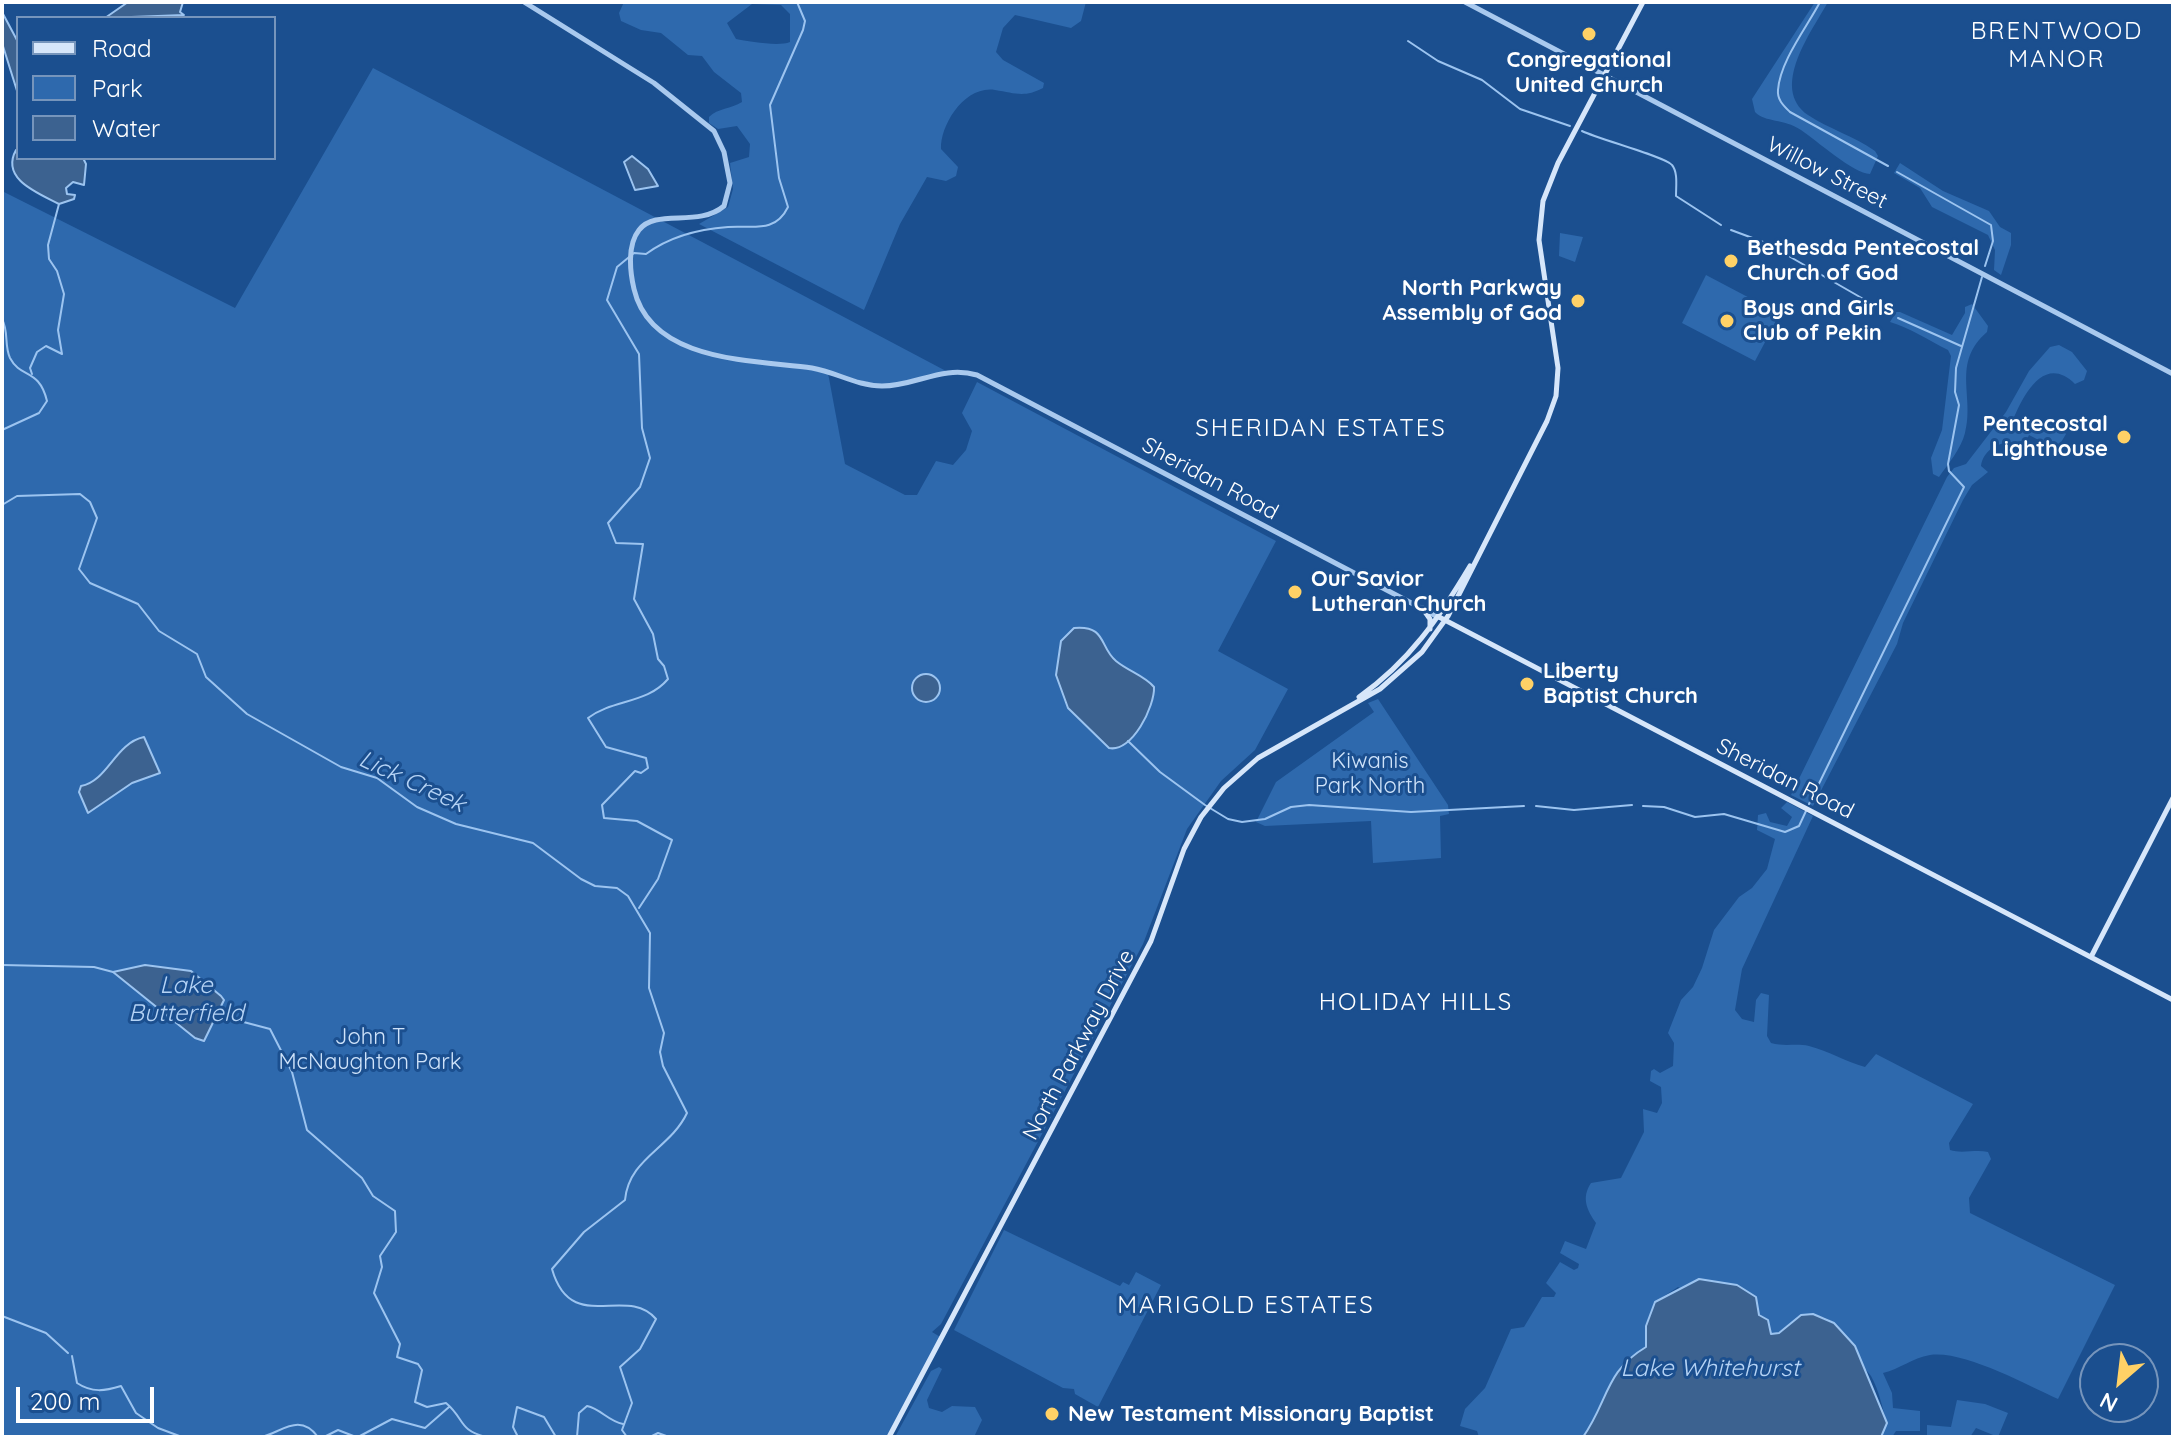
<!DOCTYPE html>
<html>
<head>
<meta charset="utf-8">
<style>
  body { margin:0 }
  #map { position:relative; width:2175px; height:1439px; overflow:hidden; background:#1b4f8f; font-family:Quicksand,sans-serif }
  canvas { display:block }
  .frame { position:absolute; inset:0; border:4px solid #fff; pointer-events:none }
  .legend { position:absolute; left:16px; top:16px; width:260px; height:144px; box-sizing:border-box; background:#1b4f8f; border:2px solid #7695bc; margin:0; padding:10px 14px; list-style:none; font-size:24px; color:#fff }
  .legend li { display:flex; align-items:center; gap:16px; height:40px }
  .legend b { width:40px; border:2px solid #7695bc }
  .north { position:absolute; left:2079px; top:1343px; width:80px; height:80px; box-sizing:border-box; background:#1b4f8f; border:2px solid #7695bc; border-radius:50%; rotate:208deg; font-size:22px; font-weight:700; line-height:32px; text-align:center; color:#fff }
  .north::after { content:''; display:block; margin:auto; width:28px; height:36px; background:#ffd166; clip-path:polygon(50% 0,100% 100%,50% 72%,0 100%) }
  .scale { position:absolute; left:16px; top:1387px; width:138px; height:36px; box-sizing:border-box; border:4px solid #fff; border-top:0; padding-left:10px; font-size:24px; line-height:28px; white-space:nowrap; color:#fff; -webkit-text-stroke:6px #1b4f8f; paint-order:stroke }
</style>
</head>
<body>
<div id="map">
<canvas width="2175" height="1439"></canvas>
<div class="frame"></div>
<ul class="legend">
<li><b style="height:10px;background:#d6e6fa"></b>Road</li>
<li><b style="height:22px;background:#2e69ad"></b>Park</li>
<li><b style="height:22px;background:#3c6290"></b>Water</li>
</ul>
<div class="north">N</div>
<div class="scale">200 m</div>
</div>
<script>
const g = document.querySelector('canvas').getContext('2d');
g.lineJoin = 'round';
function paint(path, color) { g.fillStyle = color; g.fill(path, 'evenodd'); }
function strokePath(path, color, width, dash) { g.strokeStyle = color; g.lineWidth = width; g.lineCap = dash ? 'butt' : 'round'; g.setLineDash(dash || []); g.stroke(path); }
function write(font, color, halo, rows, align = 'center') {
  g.font = font + ' Quicksand,sans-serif'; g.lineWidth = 6; g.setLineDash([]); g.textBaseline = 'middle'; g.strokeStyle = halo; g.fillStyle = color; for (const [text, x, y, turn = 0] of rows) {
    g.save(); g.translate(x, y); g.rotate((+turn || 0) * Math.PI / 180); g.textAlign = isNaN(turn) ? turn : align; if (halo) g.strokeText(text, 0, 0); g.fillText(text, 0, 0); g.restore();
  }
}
paint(new Path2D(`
  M624 2H1086L1081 21 1071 28 1015 15 1003 28 996 52 1003 60 1044 83 1043 88C1024 98 1015 93 995 90 965 85 940 125 941 149L958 167 956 176 946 181 927 177 900 224 864 310 699 224 728 207 733 189 730 163 749 157 750 144 737 126 718 129 709 123V117C718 108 731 109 742 102L741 93 714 72 702 56 688 55 661 33 641 30 621 21 619 13ZM752 4 781 5 790 14V42C778 47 748 41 736 39L727 23Z
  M1815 2H1828C1812 31 1769 88 1808 115 1829 129 1854 136 1875 151L1878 156 1870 174C1854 174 1816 140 1801 130 1783 118 1766 123 1755 112L1752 99Z
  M373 68 946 371 885 386 828 373 845 464 905 495H917L936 461 953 465 966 450 972 431 962 413 977 382 1276 541 1218 651 1288 689 1255 750 1221 781 1187 829 1143 944 941 1324 932 1332 942 1338 889 1437H2V191L235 308Z
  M1900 163 1943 191 1989 211 2000 227 2011 233V245L2001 275 1994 270 1995 250 1988 235 1932 207 1920 188 1894 173Z
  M1560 233 1583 237 1575 262 1559 256Z
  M1706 275 1780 314 1755 361 1682 323Z
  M1972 304 1988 326 1987 332C1951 363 1975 396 1965 433 1961 449 1948 464 1939 477L1933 474 1931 458 1942 430 1951 356 1948 350C1928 340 1910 328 1890 322L1896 312H1900L1952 335 1965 313V307Z
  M2059 345 2072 352 2087 371 2084 380 2075 384C2043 352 2021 399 2011 425L2017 429C2029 422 2055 420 2066 434L2060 444 2052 447 2029 435 2019 458 2012 455 2011 442C1997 443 1983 451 1981 466L1988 472 1972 485 1963 500 1903 623 1897 644 1813 806 1791 795 1947 477 1954 468 1966 464 2006 412 2029 371 2050 347Z
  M1378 699 1448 805 1449 814 1440 816 1441 858 1373 863 1371 821 1265 826 1256 822 1276 782 1374 712 1368 703Z
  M1787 802 1813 816 1742 969 1735 1010 1742 1019 1754 1022 1756 1000 1761 993 1769 995 1767 1036 1771 1043C1785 1047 1796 1043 1809 1046 1829 1051 1846 1062 1865 1067L1876 1054 1973 1104 1949 1143 1950 1150C1962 1154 1976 1149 1988 1152L1991 1159 1969 1198 1970 1213 2115 1285 2058 1399C2025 1384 1963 1350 1930 1355 1912 1358 1900 1369 1883 1373L1892 1393 1893 1408 1920 1411V1431H1896L1892 1437H1881L1887 1423C1882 1407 1879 1390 1871 1376 1867 1370 1862 1367 1859 1361 1849 1341 1837 1313 1808 1315 1793 1316 1786 1333 1771 1334L1678 1287 1655 1302 1646 1347C1608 1368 1607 1405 1583 1437H1479L1477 1431 1460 1426 1465 1409 1485 1388 1511 1329 1524 1327 1542 1297H1554L1556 1293 1546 1283 1560 1262 1574 1270 1578 1268 1579 1264 1560 1253 1565 1241 1586 1249 1596 1223C1587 1210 1581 1198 1591 1183L1621 1178 1644 1132 1643 1109 1657 1113 1662 1103 1661 1087 1650 1081 1651 1071 1654 1069 1660 1073 1673 1066 1674 1043 1668 1033 1681 1000 1693 987 1702 968 1714 930 1739 897 1752 888 1767 869 1775 839 1757 830 1758 815 1766 813 1770 822 1787 826 1792 817 1781 808Z
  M1004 1230 1120 1286 1123 1282 1129 1285 1136 1272 1161 1285 1098 1407 1075 1394 1074 1389 1063 1388 954 1330Z
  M939 1367 942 1369 927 1400 929 1408 942 1412 952 1406 975 1407 982 1420 974 1437H895L931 1371Z
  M1957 1400 1985 1404 2008 1413 1998 1437 1976 1428 1970 1437H1927V1425L1951 1427Z`), '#2e69ad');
const water = new Path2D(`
  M128 2H183L180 12 184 15 105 18Z
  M2 12 18 42V94L2 43Z
  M16 150 18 158H83L86 164 84 185 73 182 66 188 67 194 75 195 74 199 59 204C38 193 0 179 16 150Z
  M632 156 648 169 658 186 635 190 624 162Z
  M1074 628C1107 625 1099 647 1116 661 1128 671 1145 676 1154 687 1155 706 1132 753 1109 748L1068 708 1056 675 1061 641Z
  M912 688a14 14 0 1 1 28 0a14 14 0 1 1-28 0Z
  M144 737 160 773 132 783 88 813 79 792 81 786C108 781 115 743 144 737Z
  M145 965 191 971 221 996 224 1000 204 1041 195 1038 113 972Z
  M1699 1279 1737 1285 1756 1297 1759 1315 1768 1320 1771 1334 1779 1333 1801 1315 1813 1314 1834 1323 1855 1346 1887 1423 1881 1437H1583C1608 1402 1605 1371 1646 1347V1326L1655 1302Z`);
paint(water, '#3c6290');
strokePath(water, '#9cc4f0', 2);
strokePath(new Path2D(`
  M1820 2C1807 27 1780 61 1778 90 1777 100 1784 106 1790 112L1888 166
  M1408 41 1438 61 1482 80 1520 109 1570 126
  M1582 131C1598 139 1666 157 1672 165 1678 172 1676 186 1676 196L1721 225
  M1897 172 1991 225 1993 241 1985 266
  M1731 230 1766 243 1886 312
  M1898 318 1961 346
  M2 319C9 332 4 345 10 358 21 379 39 368 47 401L39 413 2 430
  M32 374 30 368 37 352 46 346 62 354 58 330 64 294 57 271 49 259 48 245 59 204
  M2 505 17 496 80 494 90 502 97 518 79 569 90 583 138 604 159 631 197 654 206 677 247 714 341 767 377 778 417 807 456 824 533 843 581 879 595 886 617 888 628 896 650 933 649 988 664 1033 660 1052 663 1066 687 1113C670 1149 629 1158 625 1200L584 1232 552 1269C571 1336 626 1284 656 1319L640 1349 620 1367 632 1403 622 1430 627 1437
  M1128 741 1160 772 1205 805 1228 819 1242 822 1265 819 1291 807 1309 805 1411 812 1524 806
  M1809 804 1964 487 1949 471 1948 464 1959 405 1955 392 1956 368 1982 277
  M1536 806 1574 810 1632 805
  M1643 806 1664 807 1695 817 1724 814 1785 832 1799 826 1806 811
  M639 908 658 879 672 840 637 821 604 818 602 805 635 771 641 773 648 768 646 758 606 747 588 718C613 699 647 704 668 679L664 666 658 659 653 634 634 599 643 544 616 543 608 523 640 487 650 458 642 428 639 354 607 300 617 267 634 253 646 254C669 237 700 229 728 227 752 225 775 234 788 207L779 178 770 105 803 30 805 21 797 2
  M2 965 94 967 113 972
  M217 1015 270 1029 292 1072 307 1130 362 1178 373 1196 395 1211 396 1232 380 1256 382 1267 374 1293 400 1344 397 1357 418 1364 422 1370 415 1402 427 1407 446 1403C465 1419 458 1430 486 1437
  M2 1316 46 1333 68 1353
  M72 1356 77 1383C92 1393 105 1391 121 1386L136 1413 158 1428 182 1437
  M244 1437H262
  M262 1437C283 1431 300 1413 318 1437
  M324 1437 338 1430 356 1437
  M358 1437 392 1419 425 1428 449 1407
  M518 1437 513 1427 517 1407 544 1417 556 1437
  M577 1437 579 1413 587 1406C601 1409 608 1421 623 1424
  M650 1437 658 1433 669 1437`), '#9cc4f0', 2);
strokePath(new Path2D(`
  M524 2 654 83 714 131 724 152 730 183 724 206C698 228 656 208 639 230 627 245 630 272 634 289 651 363 755 360 812 368 836 372 857 386 882 386 916 386 942 365 977 375L1438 617
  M1465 2 2173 374`), '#a9c9ee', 5);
strokePath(new Path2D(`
  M1423 608 1445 606
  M1423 609 1430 619V629
  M1439 617 2173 1000
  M1359 697C1409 662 1439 618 1470 566
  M2091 957 2173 798
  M889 1437 1151 941 1184 849 1201 817 1224 788 1258 758 1380 689 1422 652 1448 616 1547 421 1556 396 1558 368 1539 240 1543 201 1558 163 1643 2`), '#d6e6fa', 5);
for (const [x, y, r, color] of [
  [1589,34,8,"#ffd166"],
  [1731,261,8,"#ffd166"],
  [1578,301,8,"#ffd166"],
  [1727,321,8,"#ffd166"],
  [2124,437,8,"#ffd166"],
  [1295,592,8,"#ffd166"],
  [1527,684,8,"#ffd166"],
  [1052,1414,8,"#ffd166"]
]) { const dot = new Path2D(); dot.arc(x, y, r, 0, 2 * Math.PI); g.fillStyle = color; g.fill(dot); strokePath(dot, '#1b4f8f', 3); }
write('bold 22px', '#fff', '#1b4f8f', [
  ["Congregational",1589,60,"center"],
  ["United Church",1589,85,"center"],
  ["Bethesda Pentecostal",1747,248],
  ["Church of God",1747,273],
  ["North Parkway",1562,288,"right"],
  ["Assembly of God",1562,313,"right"],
  ["Boys and Girls",1743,308],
  ["Club of Pekin",1743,333],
  ["Pentecostal",2108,424,"right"],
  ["Lighthouse",2108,449,"right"],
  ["Our Savior",1311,579],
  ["Lutheran Church",1311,604],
  ["Liberty",1543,671],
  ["Baptist Church",1543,696],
  ["New Testament Missionary Baptist",1068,1414]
], 'left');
write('22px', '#fff', '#1b4f8f', [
  ["Willow Street",1827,173,27],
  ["Sheridan Road",1210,479,28],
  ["Sheridan Road",1785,779,27],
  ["North Parkway Drive",1079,1045,-62]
]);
write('22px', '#cfe3fa', '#1b4f8f', [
  ["Kiwanis",1370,761],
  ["Park North",1370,786],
  ["John T",370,1037],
  ["McNaughton Park",370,1062]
]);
g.letterSpacing = '2px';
write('24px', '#fff', '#1b4f8f', [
  ["BRENTWOOD",2057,32],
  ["MANOR",2057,60],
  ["SHERIDAN ESTATES",1321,429],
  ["HOLIDAY HILLS",1416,1003],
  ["MARIGOLD ESTATES",1246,1306]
]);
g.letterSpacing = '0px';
write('italic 24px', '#b5d3f5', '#1b4f8f', [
  ["Lick Creek",412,782,25],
  ["Lake",186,986],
  ["Butterfield",186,1014],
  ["Lake Whitehurst",1710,1369]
]);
</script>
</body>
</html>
